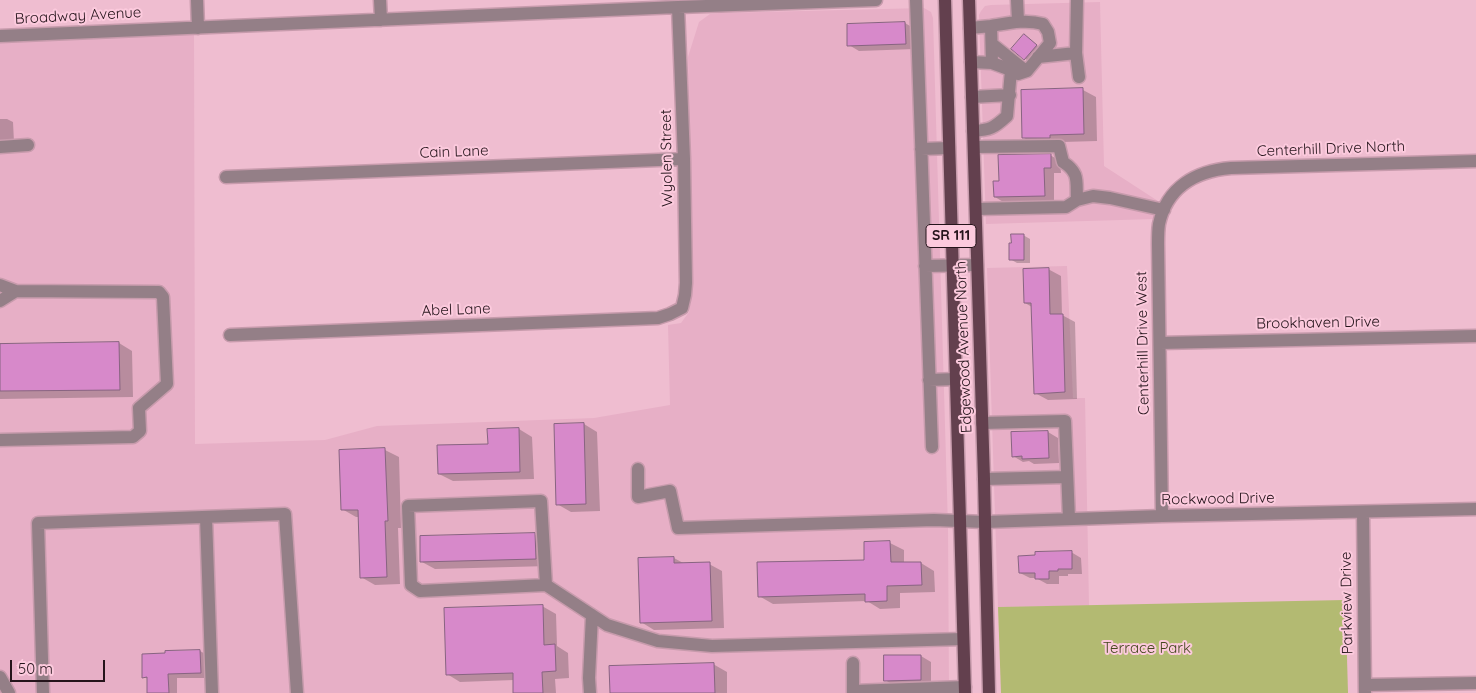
<!DOCTYPE html>
<html>
<head>
<meta charset="utf-8">
<style>
  body { margin:0 }
  #map { position:relative; width:1476px; height:693px; overflow:hidden; background:#efbdd0; font-family:Quicksand,sans-serif }
  canvas { display:block }
  .scale { position:absolute; left:10px; top:660px; width:95px; height:22px; box-sizing:border-box; border:2px solid #25141b; border-top:0; padding-left:6px; font-size:15px; line-height:18px; white-space:nowrap; color:#25141b; -webkit-text-stroke:4px #fccadd; paint-order:stroke }
</style>
</head>
<body>
<div id="map">
<canvas width="1476" height="693"></canvas>
<div class="scale">50 m</div>
</div>
<script>
const g = document.querySelector('canvas').getContext('2d');
g.lineJoin = 'round';
function paint(path, color) { g.fillStyle = color; g.fill(path, 'evenodd'); }
function strokePath(path, color, width, dash) { g.strokeStyle = color; g.lineWidth = width; g.lineCap = dash ? 'butt' : 'round'; g.setLineDash(dash || []); g.stroke(path); }
function write(font, color, halo, rows, align = 'center') {
  g.font = font + ' Quicksand,sans-serif'; g.lineWidth = 4; g.setLineDash([]); g.textBaseline = 'middle'; g.strokeStyle = halo; g.fillStyle = color; for (const [text, x, y, turn = 0] of rows) {
    g.save(); g.translate(x, y); g.rotate((+turn || 0) * Math.PI / 180); g.textAlign = isNaN(turn) ? turn : align; if (halo) g.strokeText(text, 0, 0); g.fillText(text, 0, 0); g.restore();
  }
}
paint(new Path2D(`
  M1100 2 1104 166 1161 203 1154 219 986 224 979 15 981 11 985 6 991 5Z
  M924 8 931 12 933 18 948 527 949 693H0V42L194 34 195 444 325 440 377 426 594 418 670 405 668 325 681 323 689 312 692 291 688 57 699 22 710 14 720 13Z
  M1067 266 1073 398H1085L1089 606 998 607 987 268Z`), '#e7afc6');
paint(new Path2D(`
  M1345 600 1346 622 1348 693H1001L998 607Z`), '#b3ba72');
paint(new Path2D(`
  M905 23 915 29V49L859 51 849 45Z
  M1025 36 1043 50 1032 62 1025 59Z
  M1083 90 1096 97 1097 141 1063 142 1037 145 1024 138Z
  M0 119H7L13 122 14 142 0 144Z
  M1050 155 1060 161 1061 173H1054V201L1005 203 995 197 1000 182Z
  M1023 235 1030 239V263H1017L1010 259Z
  M1048 269 1061 276 1062 315 1075 322 1077 399 1048 400 1035 393 1032 307 1025 303Z
  M119 343 132 351 133 397 0 399V345Z
  M584 424 597 432 600 511 571 512 557 504Z
  M519 429 532 437 534 479 453 481 439 474Z
  M1048 432 1058 438 1059 463 1034 464 1029 461 1023 462 1013 456Z
  M385 450 399 457 401 528H398L400 584 375 585 361 577 360 517H356L342 509 340 451Z
  M534 534 548 542 549 566 435 569 422 562Z
  M890 543 904 550V563H921L934 571 935 592 900 593V608L880 609 867 601 773 604 759 596 865 561Z
  M1071 552 1081 558 1082 574H1068V576H1059V584H1047L1036 578H1030L1020 573Z
  M674 558 685 564H709L722 571 724 628 654 630 641 622Z
  M542 606 556 614 557 646 568 653 569 678 555 679 556 693H514V680L460 682 447 674Z
  M200 651 209 656 210 678H177V693H148V679L144 677Z
  M885 656H921L931 662V686H895L885 680Z
  M713 664 727 672V693H611Z`), '#0003');
const building = new Path2D(`
  M905 22 906 44 847 46V24Z
  M1024 34 1037 45 1024 60 1011 49Z
  M1083 88 1084 134 1050 135V138H1022L1021 90Z
  M1051 154V168H1044L1045 196 994 197 993 181H999L998 155Z
  M1011 234H1024V260H1009V243H1011Z
  M1049 268 1050 314H1063L1065 392 1034 394 1031 303H1024L1023 269Z
  M119 342 120 390 0 391V344Z
  M584 423 586 504 556 505 554 424Z
  M519 428 520 472 438 474 437 445 488 444 487 429Z
  M1048 431 1049 458 1022 459V456L1012 457 1011 432Z
  M385 448 388 521H385L387 577 360 578 358 510H341L339 450Z
  M535 533 536 559 420 562V536Z
  M890 541 891 562H921L922 585 887 586V601L865 602V594L758 597 757 562 864 560V542Z
  M1072 551V569H1058V571H1049V579H1035V573H1019L1018 556 1035 555V552Z
  M674 557V563L710 562 712 621 640 623 638 558Z
  M543 605 544 645 555 644 556 671 542 672 543 693H513V673L446 675 444 608Z
  M200 650 201 673 168 674 169 693H147V677L142 678V654L165 653V651Z
  M884 655H921V680L884 681Z
  M714 663 715 693H610L609 666Z`);
paint(building, '#d789ca');
strokePath(building, '#886481', 1);
const minor = new Path2D(`
  M197 0 198 28
  M380 0 381 20
  M916 0 932 447
  M1017 0 1018 21
  M991 26C1009 23 1026 19 1043 24L1048 32 1050 43 1027 71 1018 74 1011 70
  M970 28 991 26 992 63
  M0 36 678 7 876 0
  M992 44 1022 68 1027 71
  M1076 53 1079 77
  M1038 57 1076 53 1077 0
  M971 62 992 63 1011 70 1007 116C994 128 990 130 973 131
  M972 97 1010 95
  M0 147 28 145
  M974 147 1059 146 1063 162C1080 173 1076 181 1077 200L1066 207 976 209
  M921 149 949 148
  M226 177 684 159
  M1077 200 1093 196 1110 198 1164 210
  M925 266 977 265
  M0 285 16 291 159 292 163 297 167 384 139 408 140 431 133 437 0 440
  M0 301 16 291
  M230 335 658 318 670 314 682 308 685 295 686 283 684 159 678 7
  M1160 343 1476 336
  M929 380 956 379
  M982 423 1065 421 1069 519
  M638 469V497L670 491 678 528 934 520 985 522 1162 516 1476 509
  M984 479 1067 477
  M1363 512 1365 693
  M1162 516 1158 244C1158 237 1158 230 1159 224 1167 187 1196 171 1231 168L1476 161
  M206 517 212 693
  M546 585 541 501 408 506 411 585 420 591 546 585 607 625 658 641 712 646 963 639
  M853 663V693
  M0 677 9 693
  M1365 685 1476 683
  M853 691 965 687
  M43 693 38 523 285 514 297 693
  M590 693 589 678 592 615`);
const major = new Path2D(`
  M945 0 965 693
  M969 0 984 479 989 693`);
strokePath(minor, '#c79bac', 15);
strokePath(major, '#c79bac', 15);
strokePath(minor, '#947f87', 12);
strokePath(major, '#63404e', 12);
for (const [x, y, w] of [
  [951,236,50]
]) { const box = new Path2D(); box.roundRect(x - w / 2, y - 11.5, w, 23, 4); g.fillStyle = '#fccadd'; g.fill(box); strokePath(box, '#25141b', 1); }
write('bold 14px', '#25141b', null, [
  ["SR 111",951,236]
]);
write('15px', '#25141b', '#fccadd', [
  ["Broadway Avenue",78,16,-3],
  ["Centerhill Drive North",1331,149,-2],
  ["Cain Lane",454,152,-2],
  ["Wyolen Street",667,158,-91],
  ["Abel Lane",456,310,-2],
  ["Brookhaven Drive",1318,323,-1],
  ["Centerhill Drive West",1143,343,-91],
  ["Edgewood Avenue North",964,347,-92],
  ["Rockwood Drive",1218,499,-1],
  ["Parkview Drive",1347,603,-91]
]);
write('15px', '#44471d', '#fccadd', [
  ["Terrace Park",1147,648]
]);
</script>
</body>
</html>
